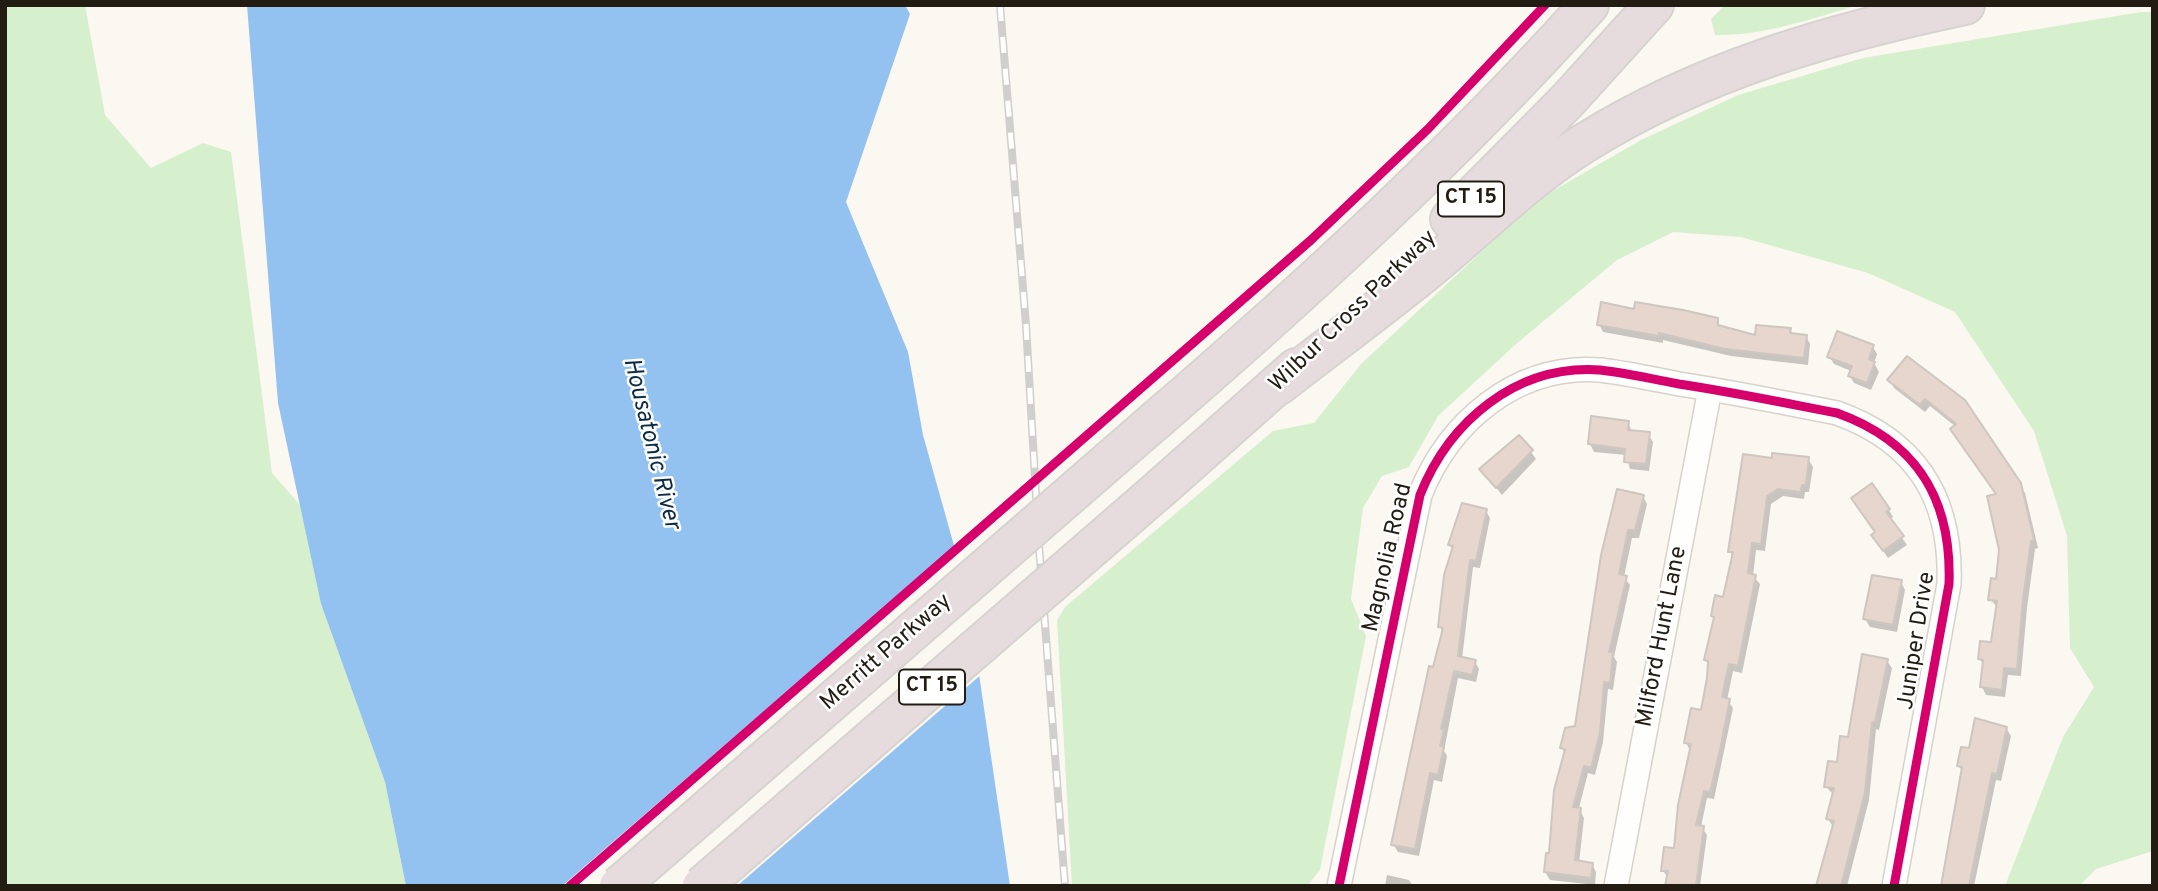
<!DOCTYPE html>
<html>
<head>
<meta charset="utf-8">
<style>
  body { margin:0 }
  #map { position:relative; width:2158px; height:891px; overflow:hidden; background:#fbf7f1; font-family:Overpass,sans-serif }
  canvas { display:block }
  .frame { position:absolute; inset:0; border:7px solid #221c13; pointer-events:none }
</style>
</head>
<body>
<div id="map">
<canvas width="2158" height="891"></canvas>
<div class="frame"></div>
</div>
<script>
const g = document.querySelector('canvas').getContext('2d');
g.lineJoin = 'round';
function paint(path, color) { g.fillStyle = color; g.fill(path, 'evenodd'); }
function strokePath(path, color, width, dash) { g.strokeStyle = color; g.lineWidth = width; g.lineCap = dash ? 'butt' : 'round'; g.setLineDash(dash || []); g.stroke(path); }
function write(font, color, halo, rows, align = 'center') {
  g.font = font + ' Overpass,sans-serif'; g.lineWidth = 5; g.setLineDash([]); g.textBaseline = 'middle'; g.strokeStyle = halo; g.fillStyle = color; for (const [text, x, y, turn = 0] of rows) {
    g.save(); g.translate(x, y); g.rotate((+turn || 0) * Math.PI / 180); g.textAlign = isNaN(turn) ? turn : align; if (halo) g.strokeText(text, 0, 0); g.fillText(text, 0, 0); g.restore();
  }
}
paint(new Path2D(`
  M5 5H85L105 115 151 168 203 143 231 152 272 473 300 505 321 604 385 782 406 886H5Z
  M1725 5H1858C1811 19 1764 36 1715 35L1711 19Z
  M2141 12H2153V851L2096 869 2079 886H2005L2063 737 2094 687 2070 648 2067 536 2034 431 1955 312 1868 273 1741 237 1673 232 1617 260 1516 344 1438 416 1409 467 1382 476 1363 508 1351 599 1366 636 1320 870 1307 886H1072L1057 620 1065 607 1273 431 1314 423 1361 364 1537 200 1641 140 1738 95 1863 58Z`), '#d6f0cd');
paint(new Path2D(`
  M247 5H905L910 14 846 202 908 352 923 435 967 592 1010 886H406L385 782 321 604 278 403Z`), '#93c2f1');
paint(new Path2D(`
  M957 544 970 591 983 673 737 886H562Z`), '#fbf7f1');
paint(new Path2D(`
  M1635 311 1716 320 1721 328 1756 337 1790 329 1793 335 1806 336 1810 344 1808 365 1731 356 1663 340V343L1603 332 1599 324Z
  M1873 347 1877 354 1874 363 1879 372 1871 390 1854 383 1850 376 1851 371 1834 364 1829 356Z
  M1907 358 2025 493 2038 548 2035 549 2027 608 2021 676 2008 675 2005 697 1986 695 1982 687 1984 666 1980 659 1993 644 1997 607 1990 599 1997 581 2001 550 1997 495 1956 427 1930 406 1925 412 1894 388 1890 380Z
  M1628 422 1632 432 1648 434 1653 442 1649 471 1630 469 1626 455 1594 452 1590 444Z
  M1531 452 1536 459 1502 495 1481 469Z
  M1773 459H1808L1813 467 1809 492H1805L1804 499 1783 496 1771 504 1765 551 1756 550 1753 576 1760 584 1742 673 1733 671 1727 700 1733 708 1714 799 1707 798 1701 827 1707 835 1700 886H1667L1668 879 1663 870 1676 850 1690 750 1686 743 1702 712 1716 597 1725 599 1733 557 1730 551Z
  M1643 496 1647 504 1639 538H1632L1624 577 1630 585 1614 657 1617 662 1613 690 1608 689 1603 742 1595 775 1588 773 1579 808 1584 818 1579 863 1592 864 1596 872 1595 885 1550 880 1545 872 1565 754 1562 748 1577 728 1603 556Z
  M1857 506 1889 510 1893 517 1890 520 1907 545 1888 558 1878 543 1877 533Z
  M1486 511 1490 518 1480 568 1473 567 1462 659 1475 662 1479 669 1476 682 1458 678 1444 751 1447 756 1442 782 1434 780 1419 856 1398 852 1393 844 1443 633 1440 627 1453 551 1450 545Z
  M1901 582 1905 590 1897 632 1870 627 1865 619Z
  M1887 661 1892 668 1879 730 1876 729 1869 800 1847 886H1819L1833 827 1828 819 1834 795 1826 787Z
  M2006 728 2011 736 2001 781 1996 780 1974 886H1942L1963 773 1959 766 1971 750Z
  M1387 875 1409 880 1413 886H1385Z`), '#0003');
const building = new Path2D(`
  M1601 302 1634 309 1635 302 1683 310 1718 318V325L1755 335 1756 325 1791 328 1790 333 1807 335 1804 358 1725 349 1659 333V336L1597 325Z
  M1837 331 1874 345 1869 359 1875 362 1867 383 1848 376 1852 366 1827 357Z
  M1907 356 1965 400 2021 483 2034 540 2031 541 2023 599 2017 669 2004 668 2002 690 1980 687 1983 660 1978 659 1980 641 1991 642 1997 601 1988 600 1991 578 1996 579 1999 550 1987 496 1996 494 1950 429 1956 424 1925 399 1920 405 1887 380Z
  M1591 416 1629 421 1628 430 1650 432 1646 464 1624 462 1625 449 1588 444Z
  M1519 435 1533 450 1496 488 1479 469Z
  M1772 453 1809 457 1806 485H1802L1800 492 1778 489 1767 496 1761 544 1752 543 1748 573 1756 575 1738 666 1729 664 1722 697 1730 699 1720 750 1710 792 1704 791 1696 825 1704 826 1696 886H1665L1668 871H1661L1664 847 1674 848 1678 805 1691 744 1684 743 1691 708 1701 710 1707 678 1708 661 1704 660 1714 617 1711 616 1715 595 1723 597 1733 552H1728L1743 454 1772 458Z
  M1872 483 1890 509 1886 512 1904 536 1883 551 1871 535 1875 532 1851 498Z
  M1617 489 1644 495 1635 530H1628L1619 574 1627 576 1609 652H1613L1610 683 1604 682 1600 733 1591 768 1584 766 1573 807 1581 808 1575 860 1593 863 1591 878 1544 872 1546 853H1549L1554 790 1565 749 1560 748 1565 728 1575 726 1601 555Z
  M1462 503 1487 509 1476 561 1470 560 1458 656 1476 660 1472 675 1454 671 1441 729H1444L1440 746 1444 747 1438 775 1430 773 1415 849 1391 845 1429 666 1433 667 1443 628 1438 627 1444 575 1453 546 1448 545Z
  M1872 575 1902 580 1893 625 1863 619Z
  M1862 654 1888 659 1875 723 1872 722 1865 792 1841 886H1816L1834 821 1826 819 1834 788 1824 787 1828 761 1837 762 1840 736 1848 737Z
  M1975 718 2007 727 1997 774 1992 773 1969 886H1941L1962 767 1957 766 1961 747 1969 748Z`);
paint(building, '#e7d6ce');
strokePath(building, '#cdc6c1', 2);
const street = new Path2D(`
  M1339 886 1420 495C1449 422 1516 364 1600 370 1626 373 1653 379 1679 384 1732 392 1785 403 1837 413 1918 442 1952 500 1949 584L1894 886
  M1616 886 1710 389`);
const highway = new Path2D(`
  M1450 219 1567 101 1654 5
  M1279 385C1329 346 1381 308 1430 268 1481 226 1527 179 1583 144 1699 71 1832 33 1965 5
  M1155 421C1307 290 1454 155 1589 5
  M1162 487 1296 368`);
strokePath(street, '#d7d2ca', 26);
strokePath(highway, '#d6d3d0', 42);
strokePath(street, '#fefefd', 23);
strokePath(highway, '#e7dcdd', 38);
const rail = new Path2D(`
  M1000 5 1026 325 1039 546 1065 886`);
strokePath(rail, '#d0cfcd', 8);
strokePath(rail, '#fff', 5, [16]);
const highwayBridge = new Path2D(`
  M619 886 1155 421
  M702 886 1162 487`);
strokePath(highwayBridge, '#d6d3d0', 42, []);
strokePath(highwayBridge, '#e7dcdd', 38);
strokePath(new Path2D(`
  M570 886 1311 240 1428 129 1545 5
  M1339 886 1420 495C1449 422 1516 364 1600 370 1626 373 1653 379 1679 384 1732 392 1785 403 1837 413 1918 442 1952 500 1949 584L1894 886`), '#d6006c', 9);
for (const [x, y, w] of [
  [1471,199,66],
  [932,687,66]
]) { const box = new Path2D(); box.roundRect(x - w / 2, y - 17.5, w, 35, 5); g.fillStyle = '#fff'; g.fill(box); strokePath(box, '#221c13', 2); }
write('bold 21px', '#221c13', null, [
  ["CT 15",1471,199],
  ["CT 15",932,687]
]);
write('23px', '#221c13', '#fff', [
  ["Wilbur Cross Parkway",1354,312,-44],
  ["Magnolia Road",1389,558,-77],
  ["Milford Hunt Lane",1663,637,-79],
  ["Juniper Drive",1918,641,-81],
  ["Merritt Parkway",887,653,-41]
]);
write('italic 24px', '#0e2b46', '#fff', [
  ["Housatonic River",650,444,76]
]);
</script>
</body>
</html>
